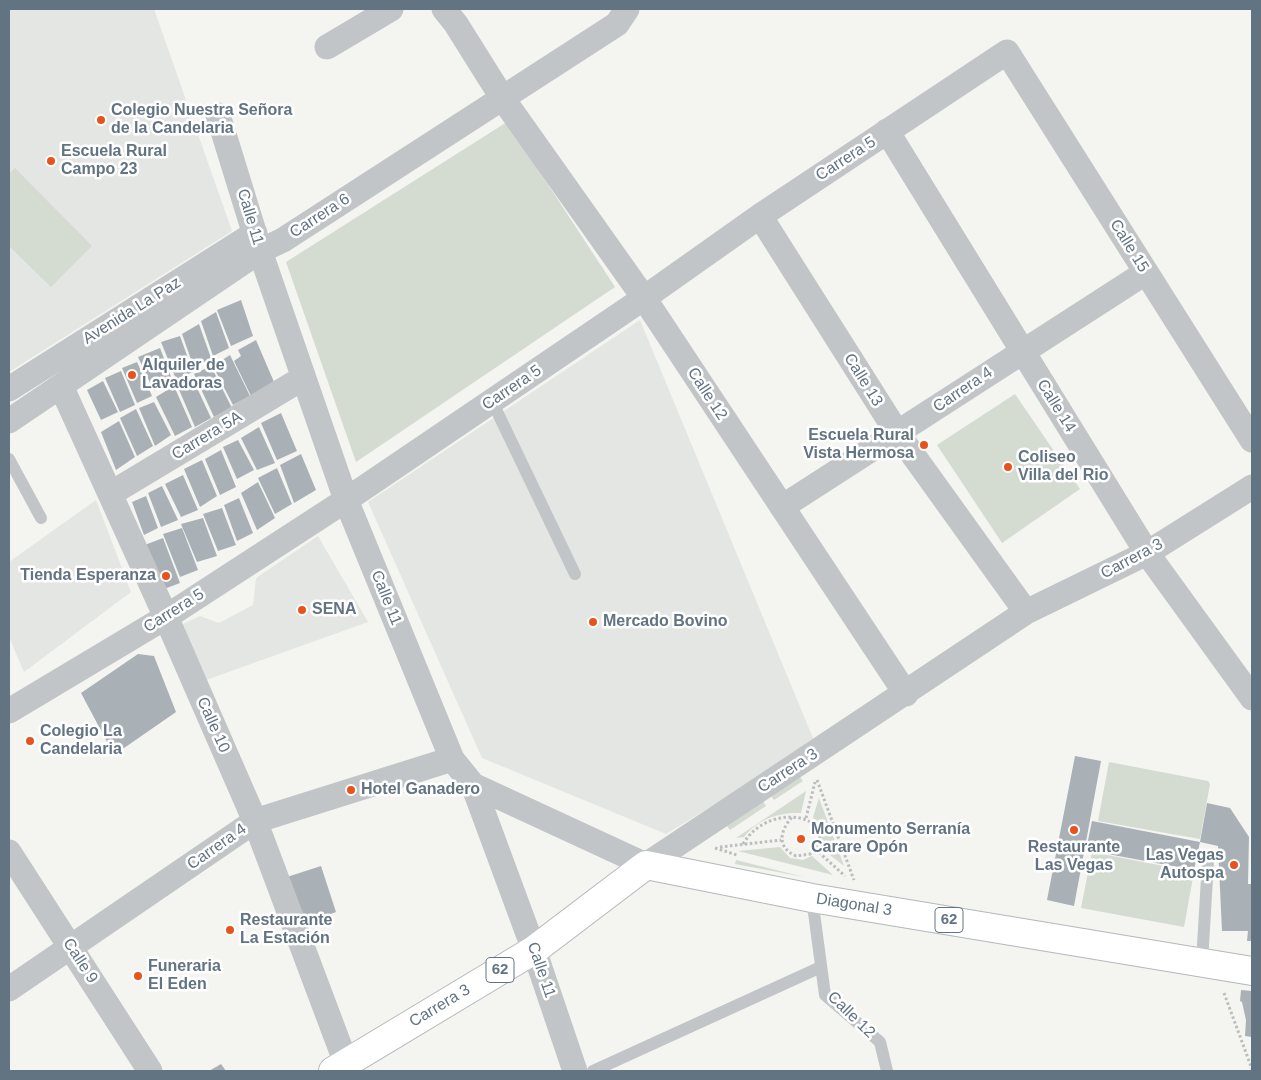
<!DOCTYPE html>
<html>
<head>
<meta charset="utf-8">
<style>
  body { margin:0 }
  #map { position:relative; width:1261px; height:1080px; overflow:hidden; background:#f4f4f0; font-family:Helvetica,sans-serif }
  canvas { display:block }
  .frame { position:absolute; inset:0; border:10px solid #627382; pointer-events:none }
</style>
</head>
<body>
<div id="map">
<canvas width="1261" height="1080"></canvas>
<div class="frame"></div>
</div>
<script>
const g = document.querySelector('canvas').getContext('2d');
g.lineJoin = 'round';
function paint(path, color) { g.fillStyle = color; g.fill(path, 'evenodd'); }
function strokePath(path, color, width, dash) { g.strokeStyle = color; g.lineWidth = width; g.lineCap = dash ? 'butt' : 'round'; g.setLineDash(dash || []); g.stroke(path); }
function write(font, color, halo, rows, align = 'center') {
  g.font = font + ' Helvetica,sans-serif'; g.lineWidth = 5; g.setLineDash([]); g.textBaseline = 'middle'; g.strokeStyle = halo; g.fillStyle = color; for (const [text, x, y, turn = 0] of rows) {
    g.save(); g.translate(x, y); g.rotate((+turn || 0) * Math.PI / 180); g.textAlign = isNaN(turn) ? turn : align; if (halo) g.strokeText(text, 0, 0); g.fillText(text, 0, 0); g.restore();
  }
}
paint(new Path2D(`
  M9 9H154L232 231 9 372Z
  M640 320 815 743 666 834 482 758 368 502Z
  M96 500 131 592 24 672 9 637V562Z
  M318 536 368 622 195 684 179 626 200 616 219 623 253 605 256 578Z`), '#e4e6e3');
paint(new Path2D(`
  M507 122 615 287 356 462 286 262Z
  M15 168 92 246 51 287 9 246V174Z
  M1015 394 1080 489 1002 543 937 445Z
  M1109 762 1208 781 1210 784 1200 839 1098 821Z
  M800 777 803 781 774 800 771 796Z
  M806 791 801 813C779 812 758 819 744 837L736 838Z
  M819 798 844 866 820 847 822 830 813 817Z
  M763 801 766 806 730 830 727 826Z
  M780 847 790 858 803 860 812 856 833 875 738 851Z
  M1092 852 1194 872 1184 927 1081 908Z
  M736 860 804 877 735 864Z`), '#d4dbd1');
paint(new Path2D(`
  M241 300 253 336 231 346 217 310Z
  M216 312 229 348 213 356 201 321Z
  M199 324 211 358 194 368 182 334Z
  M180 336 193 372 176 379 161 342Z
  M256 340 274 382 251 396 234 361 241 356 238 350Z
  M160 348 173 382 154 391 138 357Z
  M230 355 250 396 233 405 213 366Z
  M137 362 152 396 137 403 122 368Z
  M211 366 232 408 214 417 194 374Z
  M121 371 135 405 120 412 105 378Z
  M192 377 211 418 195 427 177 385Z
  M103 381 118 412 101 420 87 390Z
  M174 386 192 427 175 436 156 397Z
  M154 402 171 435 155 446 139 408Z
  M136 409 153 446 137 456 120 418Z
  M281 413 297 451 277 460 261 423Z
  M119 421 135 457 116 470 101 432Z
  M259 427 275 463 257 470 241 438Z
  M238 440 254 470 237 479 223 447Z
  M221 450 236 487 220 495 205 459Z
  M301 454 316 490 294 503 280 465Z
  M202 460 217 496 200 507 184 469Z
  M277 468 292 504 275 514 258 478Z
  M183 475 198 510 181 517 165 484Z
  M258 482 275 518 257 530 241 493Z
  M162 486 178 520 161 527 148 493Z
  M146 496 158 528 144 535 132 502Z
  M239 498 253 533 237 541 224 505Z
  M222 508 236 545 218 551 203 514Z
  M203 518 217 556 197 562 181 524Z
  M182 528 198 570 180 577 163 534Z
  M163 538 180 583 159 591 142 546Z
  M138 654 154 656 176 712 114 755 81 693Z
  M1075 756 1101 761 1074 906 1047 900Z
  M1207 803 1230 808 1249 837 1248 884H1252V941H1247L1248 931H1222L1218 846 1200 842Z
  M1092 821 1200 842 1194 870 1086 850Z
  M321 866 336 912 301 925 287 877Z
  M1241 990 1252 991V1037L1245 1036 1246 1020 1242 1002 1240 1001Z
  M221 1064 226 1071H209Z`), '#a9b1b7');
const primary = new Path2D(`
  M333 1071 534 950 646 865 812 898 1252 971`);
strokePath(primary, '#b4b8bc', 30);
strokePath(new Path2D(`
  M817 780 854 880
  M806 818 815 782
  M743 844C771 797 846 819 810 854L796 856C776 847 780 831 792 817
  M720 847 781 840
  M715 848 737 855
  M815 849 845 876
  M1224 993 1252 1069`), '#bbbdbf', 3, [2.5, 2.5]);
strokePath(new Path2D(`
  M492 401 575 574
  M9 459 41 518
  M812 898 825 995 880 1042 887 1071
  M1202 962 1208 861
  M593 1071 821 967`), '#c1c5c8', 12);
strokePath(new Path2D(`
  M444 9 456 24 503 99 644 298 906 694
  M327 47 391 9
  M218 115 260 251 346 500 452 759 473 785 534 950 575 1071
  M887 131 1147 553 1252 698
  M760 216 898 434 1026 612
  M61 386 166 617 255 821 349 1071
  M9 389 255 233
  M9 421 260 251 283 240 617 24 627 9
  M110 494 303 378
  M782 507 1145 273
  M9 711 166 617 346 500 644 298 760 216 1007 52 1252 440
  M473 785 646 865 1026 612 1147 553 1252 487
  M9 852 150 1071
  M9 989 255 821 452 759`), '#c1c5c8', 25);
strokePath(primary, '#fff', 28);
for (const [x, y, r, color] of [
  [101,120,5,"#e7531d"],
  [51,161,5,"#e7531d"],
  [132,375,5,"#e7531d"],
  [924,445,5,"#e7531d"],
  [1008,467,5,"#e7531d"],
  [166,576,5,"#e7531d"],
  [302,610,5,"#e7531d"],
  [593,622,5,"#e7531d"],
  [30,741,5,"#e7531d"],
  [351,790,5,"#e7531d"],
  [1074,830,5,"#e7531d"],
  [801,839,5,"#e7531d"],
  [1234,865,5,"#e7531d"],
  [230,930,5,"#e7531d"],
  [138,976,5,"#e7531d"]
]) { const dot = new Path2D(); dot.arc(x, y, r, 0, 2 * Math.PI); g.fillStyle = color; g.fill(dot); strokePath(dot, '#fff', 2); }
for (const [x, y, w] of [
  [949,920,28],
  [500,970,28]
]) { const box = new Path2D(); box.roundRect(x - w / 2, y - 12.5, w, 25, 4); g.fillStyle = '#fff'; g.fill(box); strokePath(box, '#627382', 1); }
write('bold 15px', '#627382', null, [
  ["62",949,920],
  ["62",500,970]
]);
write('bold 16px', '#627382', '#fff', [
  ["Colegio Nuestra Señora",111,111],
  ["de la Candelaria",111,129],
  ["Escuela Rural",61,152],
  ["Campo 23",61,170],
  ["Alquiler de",142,366],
  ["Lavadoras",142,384],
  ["Escuela Rural",914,436,"right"],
  ["Vista Hermosa",914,454,"right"],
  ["Coliseo",1018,458],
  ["Villa del Rio",1018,476],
  ["Tienda Esperanza",156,576,"right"],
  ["SENA",312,610],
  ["Mercado Bovino",603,622],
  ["Colegio La",40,732],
  ["Candelaria",40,750],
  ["Hotel Ganadero",361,790],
  ["Monumento Serranía",811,830],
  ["Carare Opón",811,848],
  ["Restaurante",1074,848,"center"],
  ["Las Vegas",1074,866,"center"],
  ["Las Vegas",1224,856,"right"],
  ["Autospa",1224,874,"right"],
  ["Restaurante",240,921],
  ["La Estación",240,939],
  ["Funeraria",148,967],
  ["El Eden",148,985]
], 'left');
write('16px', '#627382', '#fff', [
  ["Carrera 5",846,159,-33],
  ["Carrera 6",320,216,-33],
  ["Calle 11",250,217,73],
  ["Calle 15",1129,246,58],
  ["Avenida La Paz",132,311,-32],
  ["Calle 13",863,380,58],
  ["Carrera 5",512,388,-34],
  ["Carrera 4",963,390,-34],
  ["Calle 12",707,394,57],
  ["Calle 14",1056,406,58],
  ["Carrera 5A",207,436,-31],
  ["Carrera 3",1132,559,-28],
  ["Calle 11",386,598,68],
  ["Carrera 5",174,611,-32],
  ["Calle 10",213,725,66],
  ["Carrera 3",788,771,-33],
  ["Carrera 4",217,847,-35],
  ["Diagonal 3",854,905,9],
  ["Calle 9",80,961,57],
  ["Calle 11",541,970,71],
  ["Carrera 3",440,1006,-31],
  ["Calle 12",851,1015,44]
]);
</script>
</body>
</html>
